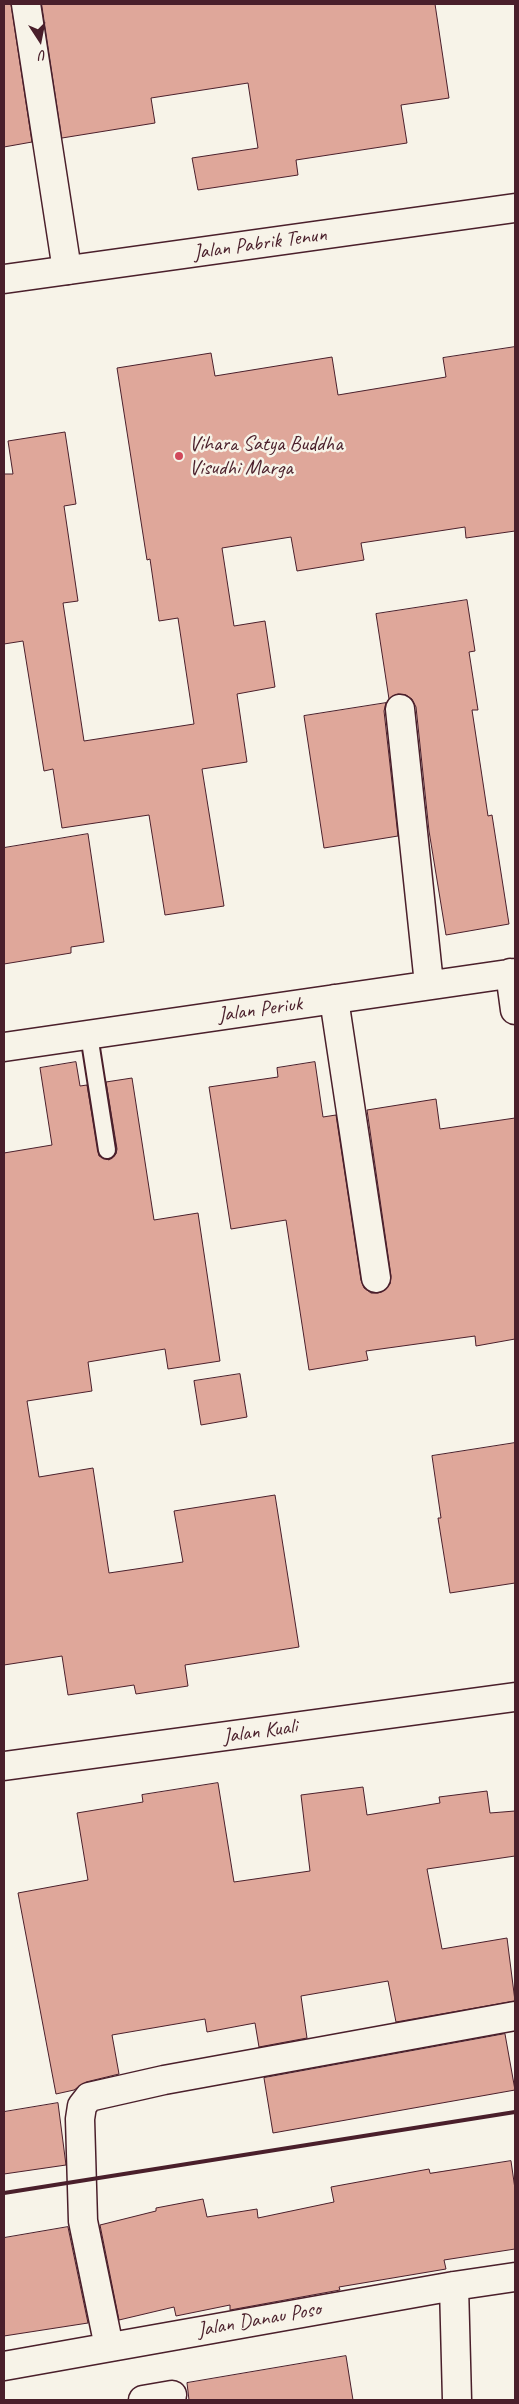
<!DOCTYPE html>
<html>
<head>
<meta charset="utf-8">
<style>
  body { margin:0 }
  #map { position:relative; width:519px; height:2404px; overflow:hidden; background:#f7f3e8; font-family:Caveat,sans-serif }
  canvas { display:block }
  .frame { position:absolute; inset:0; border:5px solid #4a1f2b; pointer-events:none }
  .north { position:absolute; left:15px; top:15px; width:50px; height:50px; -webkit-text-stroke:4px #f7f3e8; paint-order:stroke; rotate:169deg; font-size:14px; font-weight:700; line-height:20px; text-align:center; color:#4a1f2b }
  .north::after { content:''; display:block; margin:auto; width:18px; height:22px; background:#4a1f2b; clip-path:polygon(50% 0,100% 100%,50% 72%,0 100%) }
</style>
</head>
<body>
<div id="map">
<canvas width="519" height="2404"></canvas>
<div class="frame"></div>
<div class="north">U</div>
</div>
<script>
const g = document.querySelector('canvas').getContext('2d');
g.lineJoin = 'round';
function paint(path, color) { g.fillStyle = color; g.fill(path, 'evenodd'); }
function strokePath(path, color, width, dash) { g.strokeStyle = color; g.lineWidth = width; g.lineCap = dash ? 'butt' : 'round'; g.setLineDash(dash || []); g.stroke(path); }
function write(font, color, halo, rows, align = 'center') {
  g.font = font + ' Caveat,sans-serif'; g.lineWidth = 5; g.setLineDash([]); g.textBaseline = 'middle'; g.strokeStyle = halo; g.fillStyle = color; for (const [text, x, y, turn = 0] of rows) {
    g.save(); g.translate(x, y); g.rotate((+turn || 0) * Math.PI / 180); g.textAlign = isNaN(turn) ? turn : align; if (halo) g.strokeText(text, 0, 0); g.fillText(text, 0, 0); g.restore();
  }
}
const building = new Path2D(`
  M4 4H11L32 142 4 147Z
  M42 4H435L449 98 401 105 407 143 296 160 298 175 198 190 192 158 258 148 248 83 151 98 155 123 62 138Z
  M515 347V531L466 538 465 527 361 543 364 560 297 571 291 537 222 548 234 626 265 621 275 687 237 694 247 762 202 769 224 906 165 915 149 815 62 828 53 769 44 771 23 641 4 644V474H13L8 441 65 432 76 504 64 506 78 601 63 603 84 741 194 724 178 618 159 621 150 559 147 560 117 368 211 353 215 376 332 357 338 395 446 377 443 358Z
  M467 600 475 651 469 652 478 710H472L488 816 492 815 509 924 446 935 429 831 416 707 412 699 406 695 398 694 389 699 376 614Z
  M386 703 384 711 398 836 324 848 304 716Z
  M88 834 104 942 71 947V953L4 964V848Z
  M76 1062 80 1086 87 1085 99 1156 109 1160 116 1154 117 1149 106 1082 132 1078 154 1220 198 1213 220 1361 168 1369 165 1349 88 1362 92 1391 27 1401 39 1477 93 1468 109 1573 183 1562 174 1511 275 1495 299 1647 185 1665 188 1686 136 1694 134 1685 68 1695 62 1656 4 1665V1153L52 1145 40 1068Z
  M315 1062 323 1117 336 1115 361 1280 364 1288 371 1293H378L385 1290 390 1284 391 1276 367 1110 436 1099 440 1129 515 1118V1339L476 1346 475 1336 366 1351 368 1360 309 1370 286 1220 231 1229 209 1087 278 1077 277 1068Z
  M240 1374 247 1417 201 1425 194 1381Z
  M515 1443V1583L450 1593 438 1518H441L432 1456Z
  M218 1783 234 1882 310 1871 301 1795 363 1787 367 1815 440 1803 439 1797 487 1791 490 1813 515 1811V1856L427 1869 442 1949 507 1938 515 2001 396 2022 388 1981 301 1996 307 2038 259 2047 255 2023 207 2032 205 2019 112 2035 119 2074 86 2082 74 2090 56 2094 18 1893 88 1880 77 1813 143 1802 142 1795Z
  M505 2034 515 2090 273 2133 264 2078Z
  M58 2103 66 2165 4 2174V2112Z
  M511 2161 515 2189V2249L444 2260 446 2269 339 2287 340 2290 230 2310V2305L176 2316 174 2307 119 2320 100 2225 156 2211V2208L203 2199 207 2217 257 2209 258 2218 334 2202 331 2187 429 2169 430 2173Z
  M68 2227 88 2323 4 2336V2238Z
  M346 2356 353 2400H189L187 2383Z`);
paint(building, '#dfa79a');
strokePath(building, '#4a1f2b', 1);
const lane = new Path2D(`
  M89 1035 107 1150`);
const street = new Path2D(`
  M26 4 67 270
  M400 709 429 984
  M510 973 515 1010
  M334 999 376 1278
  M4 1047 515 973
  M4 1766 515 1697
  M454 2286 457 2400
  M109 2347 83 2221 80 2119 82 2106 89 2097 164 2080 515 2016
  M4 2366 454 2286 515 2277
  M143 2400 172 2395`);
const secondary = new Path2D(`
  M4 279 515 208`);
strokePath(lane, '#4a1f2b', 20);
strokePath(street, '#4a1f2b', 31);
strokePath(secondary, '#4a1f2b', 31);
strokePath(lane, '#f7f3e8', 16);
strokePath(street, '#f7f3e8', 28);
strokePath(secondary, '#f7f3e8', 28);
strokePath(new Path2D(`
  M4 2193 515 2112`), '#4a1f2b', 4);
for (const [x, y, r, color] of [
  [179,456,5,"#d1495b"]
]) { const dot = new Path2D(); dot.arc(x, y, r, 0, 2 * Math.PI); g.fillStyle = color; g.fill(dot); strokePath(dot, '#f7f3e8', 2); }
write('21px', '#4a1f2b', '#f7f3e8', [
  ["Jalan Pabrik Tenun",260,244,-8],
  ["Jalan Periuk",260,1010,-8],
  ["Jalan Kuali",260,1732,-8],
  ["Jalan Danau Poso",259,2320,-10]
]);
write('21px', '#4a1f2b', '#f7f3e8', [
  ["Vihara Satya Buddha",189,444],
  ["Visudhi Marga",189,468]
], 'left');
</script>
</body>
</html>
